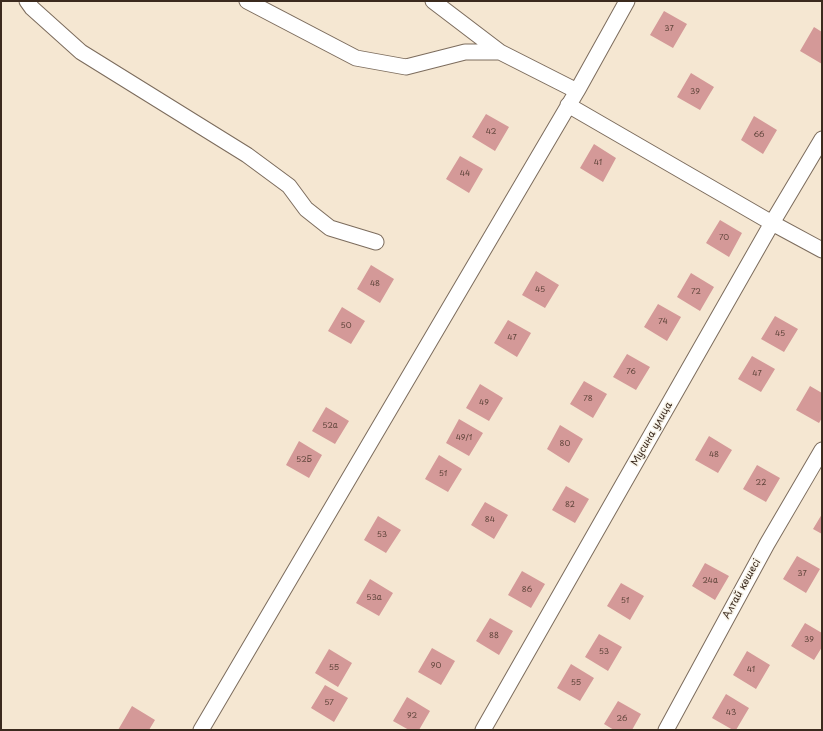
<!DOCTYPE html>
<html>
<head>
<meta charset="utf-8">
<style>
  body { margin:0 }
  #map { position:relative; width:823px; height:731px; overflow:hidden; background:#f5e7d2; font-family:"Playpen Sans",sans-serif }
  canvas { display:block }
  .frame { position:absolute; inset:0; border:2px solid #3b2a1e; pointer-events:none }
</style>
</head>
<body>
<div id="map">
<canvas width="823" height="731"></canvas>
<div class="frame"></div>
</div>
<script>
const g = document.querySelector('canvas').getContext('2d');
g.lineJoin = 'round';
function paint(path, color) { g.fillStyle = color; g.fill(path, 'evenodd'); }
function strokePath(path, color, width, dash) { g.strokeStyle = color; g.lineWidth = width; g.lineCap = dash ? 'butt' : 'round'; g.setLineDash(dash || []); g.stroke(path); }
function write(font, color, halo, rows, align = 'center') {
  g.font = font + ' "Playpen Sans",sans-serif'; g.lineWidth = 3; g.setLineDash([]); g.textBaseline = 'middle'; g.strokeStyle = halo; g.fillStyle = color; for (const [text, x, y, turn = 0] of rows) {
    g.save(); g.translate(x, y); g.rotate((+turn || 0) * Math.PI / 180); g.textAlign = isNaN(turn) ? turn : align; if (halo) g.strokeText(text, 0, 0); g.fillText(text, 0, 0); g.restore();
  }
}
paint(new Path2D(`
  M664 11 687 24 673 48 650 35Z
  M814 27 822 32V64L800 51Z
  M691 73 714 87 700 110 677 97Z
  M486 114 509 127 495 151 472 137Z
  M754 116 777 130 763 154 741 140Z
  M594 144 616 158 603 182 580 168Z
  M460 156 483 169 469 193 446 179Z
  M720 220 742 233 729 257 706 243Z
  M371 265 394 279 380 303 357 289Z
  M536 271 559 285 545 308 522 295Z
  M691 273 714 287 700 311 677 297Z
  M658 304 681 317 667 341 644 327Z
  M342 307 365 321 351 344 328 331Z
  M775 316 798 329 784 352 761 339Z
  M508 320 531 333 517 357 494 343Z
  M627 354 650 367 636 390 613 377Z
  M752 356 775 369 761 392 738 379Z
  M584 381 607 394 593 418 570 404Z
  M480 384 503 398 489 421 466 408Z
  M810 386 822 393V418L819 423 796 410Z
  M326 407 349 421 335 444 312 431Z
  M459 419 483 433 469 456 446 443Z
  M560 425 583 439 569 463 547 449Z
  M709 436 732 450 718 473 695 460Z
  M299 441 322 455 309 478 286 465Z
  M439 455 462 469 448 492 425 479Z
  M757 465 780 478 766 502 743 489Z
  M566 486 589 499 575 523 552 510Z
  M485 502 508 515 494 539 471 525Z
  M822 514V534L813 529Z
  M378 516 401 530 386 553 364 540Z
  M797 556 820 569 806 593 783 579Z
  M705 563 729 576 715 600 692 586Z
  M522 571 545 584 531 608 508 595Z
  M370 579 393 593 379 616 356 603Z
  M621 583 644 596 630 620 607 606Z
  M490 618 513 631 499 655 476 641Z
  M805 623 822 633V647L814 660 791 646Z
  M599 634 622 647 608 671 585 657Z
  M432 648 455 661 441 685 418 672Z
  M329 649 352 663 338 687 315 673Z
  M747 651 770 665 756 689 733 675Z
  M571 664 594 678 580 701 557 688Z
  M325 685 348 698 334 722 311 708Z
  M726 694 749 708 736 730H733L712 718Z
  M407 697 430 711 419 730H409L393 721Z
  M618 701 641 714 632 730H614L604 724Z
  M132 706 155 720 149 730H118Z`), '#d49998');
const minor = new Path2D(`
  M27 1 32 8 81 52 247 155 289 186 306 209 330 228 376 242
  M247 1 356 58 406 67 465 52H500L577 91
  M433 1 500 52
  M568 105 772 223 822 250
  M201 730 577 91 627 1
  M483 730 772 223 822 139
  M666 730 767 544 822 450`);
strokePath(minor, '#7c6c5d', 17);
strokePath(minor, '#fff', 15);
write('8px', '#61463c', null, [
  ["37",669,29],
  ["39",695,92],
  ["42",491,132],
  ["66",759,135],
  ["41",598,163],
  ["44",465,174],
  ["70",724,238],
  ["48",375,284],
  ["45",540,290],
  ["72",696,292],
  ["74",663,322],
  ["50",346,326],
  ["45",780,334],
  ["47",512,338],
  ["76",631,372],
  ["47",757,374],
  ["78",588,399],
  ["49",484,403],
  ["52а",330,426],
  ["49/1",464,438],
  ["80",565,444],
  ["48",714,455],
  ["52Б",304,460],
  ["51",443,474],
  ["22",761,483],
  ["82",570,505],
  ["84",490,520],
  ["53",382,535],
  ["37",802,574],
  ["24а",710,581],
  ["86",527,590],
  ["53а",374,598],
  ["51",625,601],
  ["88",494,636],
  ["39",809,640],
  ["53",604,652],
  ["90",436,666],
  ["55",334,668],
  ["41",751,670],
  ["55",576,683],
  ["57",329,703],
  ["43",731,713],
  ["92",412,716],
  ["26",622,719]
]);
write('10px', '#3b2a1e', '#f7f3e8', [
  ["Мусина улица",652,434,-60],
  ["Алтай көшесі",742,589,-61]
]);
</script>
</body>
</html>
